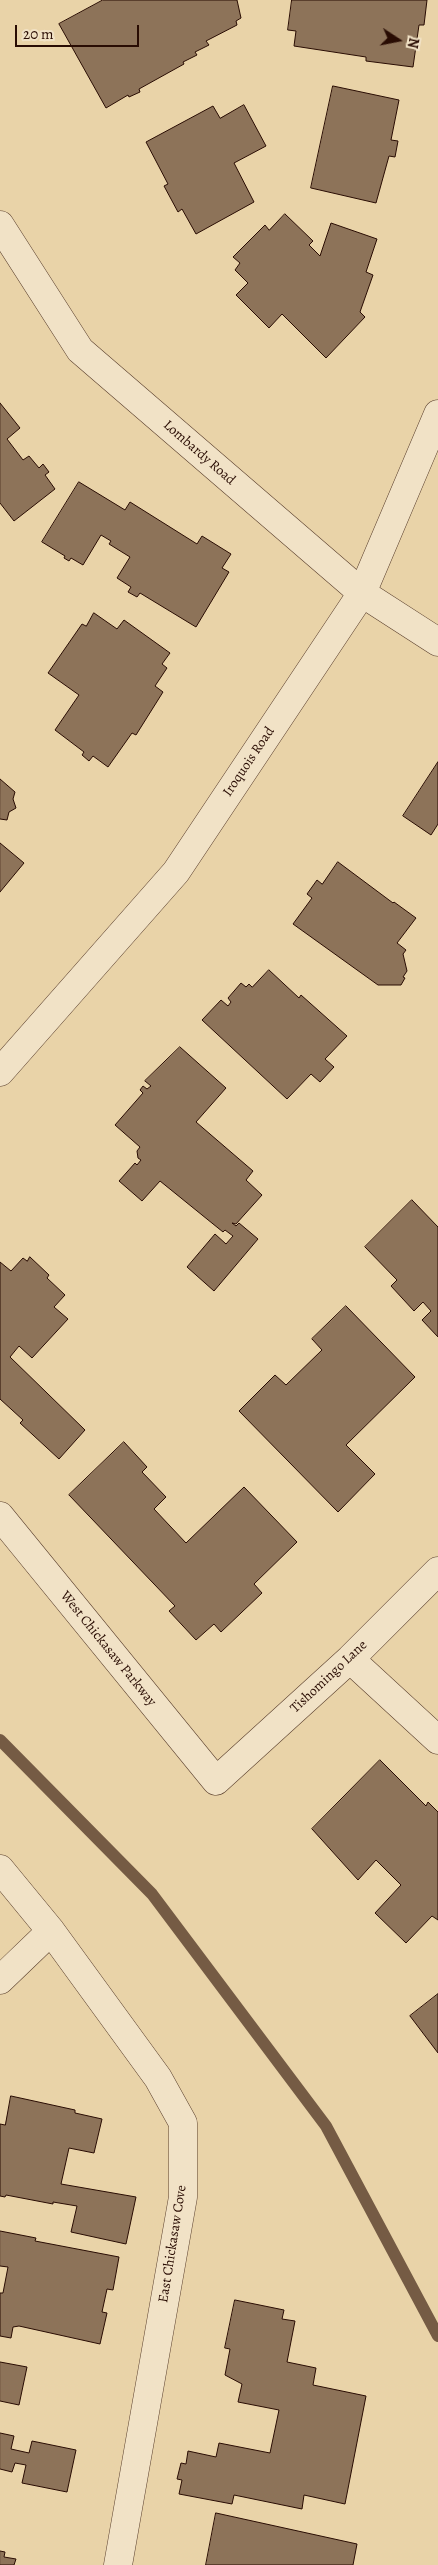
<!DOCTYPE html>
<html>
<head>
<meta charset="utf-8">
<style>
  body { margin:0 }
  #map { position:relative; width:438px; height:2565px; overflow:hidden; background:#e9d3a8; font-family:Alegreya,serif }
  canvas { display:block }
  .north { position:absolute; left:373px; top:15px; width:50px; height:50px; -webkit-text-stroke:4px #f1e2c6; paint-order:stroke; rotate:101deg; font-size:14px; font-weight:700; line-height:20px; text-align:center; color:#290c03 }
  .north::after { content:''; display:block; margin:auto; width:18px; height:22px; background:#290c03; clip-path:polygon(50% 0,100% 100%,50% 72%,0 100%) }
  .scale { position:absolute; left:15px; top:25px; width:124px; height:22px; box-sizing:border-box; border:2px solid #290c03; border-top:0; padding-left:6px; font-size:15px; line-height:18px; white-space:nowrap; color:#290c03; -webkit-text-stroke:4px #f1e2c6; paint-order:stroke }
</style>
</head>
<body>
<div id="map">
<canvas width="438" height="2565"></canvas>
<div class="north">N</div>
<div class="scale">20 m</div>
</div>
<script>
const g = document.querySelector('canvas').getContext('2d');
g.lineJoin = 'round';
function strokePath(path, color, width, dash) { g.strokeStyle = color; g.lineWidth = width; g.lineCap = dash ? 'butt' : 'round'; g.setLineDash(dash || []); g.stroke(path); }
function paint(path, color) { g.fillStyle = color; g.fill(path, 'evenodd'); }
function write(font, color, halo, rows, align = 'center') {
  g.font = font + ' Alegreya,serif'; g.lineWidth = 5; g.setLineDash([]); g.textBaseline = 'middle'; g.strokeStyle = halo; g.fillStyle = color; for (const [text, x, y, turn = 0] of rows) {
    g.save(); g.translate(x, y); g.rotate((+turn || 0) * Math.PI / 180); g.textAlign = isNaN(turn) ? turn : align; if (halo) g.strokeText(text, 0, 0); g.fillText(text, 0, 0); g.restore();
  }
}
strokePath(new Path2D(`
  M0 1740 152 1894 326 2126 438 2336`), '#755b44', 12);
const building = new Path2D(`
  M103 0H237L241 18 236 21 237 25 206 41 209 45 195 52 197 55 183 62 184 64 139 89 140 92 129 97 128 95 106 108 59 24Z
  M292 0H427L424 25H419L413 67 366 61V57L294 46 296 31 288 30Z
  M333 86 399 100 391 140 398 141 395 157 389 156 376 203 311 188Z
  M244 105 266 146 234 163 254 202 196 234 182 209 178 212 164 186 168 184 146 142 213 106 220 118Z
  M285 214 313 241 309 245 320 256 331 223 377 239 366 272 373 275 360 312 365 317 326 358 282 314 269 328 236 295 248 283 235 270 240 263 233 257 265 225 269 230Z
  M0 403 20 428 7 439 23 460 29 456 39 468 43 464 49 472 45 475 55 489 14 521 0 503Z
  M79 482 125 510 130 502 197 544 202 536 231 554 222 568 229 572 196 627 140 593 137 597 128 592 131 587 117 578 130 557 109 544 111 541 101 535 83 565 71 558 69 561 64 558 65 556 42 542Z
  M94 613 117 629 124 620 170 653 162 664 167 668 155 686 163 692 136 735 132 733 108 767 93 756 89 761 82 755 84 752 55 730 79 695 48 673 82 624 86 626Z
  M438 762V824L431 835 403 816Z
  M0 779 15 792 13 799 16 808 9 812 7 820 0 819Z
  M0 843 24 863 0 892Z
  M338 862 393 903 394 902 416 918 397 943 406 950 403 954 407 971 403 977 405 978 401 985H378L293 924 312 898 307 894 317 880 322 884Z
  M269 970 299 998 301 995 347 1036 325 1059 334 1067 320 1082 311 1074 287 1099 202 1020 221 1000 228 1006 231 1002 228 998 241 983 246 987 249 984 252 987Z
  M180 1047 226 1088 196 1122 253 1171 246 1180 262 1195 236 1224 232 1223 236 1226 239 1223 258 1239 214 1291 187 1267 215 1234 226 1244 233 1236 225 1230 223 1232 160 1181 142 1201 119 1181 135 1163 137 1165 141 1160 138 1158 137 1151 140 1147 115 1125 143 1093 140 1090 143 1086 147 1089 151 1086 145 1081Z
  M412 1200 438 1227V1337L422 1320 431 1311 423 1302 414 1311 391 1286 397 1280 365 1247Z
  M30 1257 49 1275 47 1278 65 1295 54 1307 68 1319 32 1358 19 1346 10 1357 85 1430 59 1459 20 1423 23 1420 0 1399V1262L11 1271 23 1258 27 1261Z
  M346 1306 415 1377 346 1445 375 1474 338 1512 239 1411 275 1375 286 1385 322 1350 312 1339Z
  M124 1442 147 1467 142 1472 166 1497 154 1509 186 1543 244 1487 297 1542 254 1584 262 1593 221 1632 214 1624 196 1640 169 1611 175 1606 69 1495Z
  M380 1760 426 1806 428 1802 438 1812V1920L432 1916 406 1943 375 1913 401 1885 376 1860 358 1880 312 1829Z
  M438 1994V2053L410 2016Z
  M11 2096 75 2110V2113L102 2119 94 2153 69 2148 61 2184 136 2197 126 2244 71 2232 77 2206 53 2202V2204L6 2195 5 2197 0 2196V2124L5 2125Z
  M0 2231 36 2238 35 2241 119 2257 113 2290 107 2289 102 2312 107 2313 100 2344 19 2326 13 2327 11 2338 0 2336V2293H3L8 2267 0 2266Z
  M235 2300 284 2310 282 2319 295 2321 287 2362 316 2368 313 2385 366 2396 345 2504 304 2495 302 2509 234 2495 232 2504 179 2494 182 2480 177 2479 181 2463 186 2464 188 2451 216 2457 219 2443 270 2453 279 2410 238 2402 242 2384 225 2375 230 2349 225 2348Z
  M0 2362 27 2367 19 2405 0 2401Z
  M0 2433 14 2436 11 2449 29 2453 32 2441 76 2450 67 2492 22 2483 26 2465 15 2463 12 2472 0 2469Z
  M216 2513 357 2544 353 2565H206Z
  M0 2551 5 2552 4 2557 16 2559 14 2565H0Z`);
paint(building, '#8d7359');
strokePath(building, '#290c03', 1);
const street = new Path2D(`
  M0 225 80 350 362 593 438 642
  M0 1072 176 872 362 593 438 414
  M0 1516 216 1781 350 1659 438 1571
  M350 1659 438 1740
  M0 1869 51 1931 158 2078 183 2123V2197L118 2565
  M0 1980 51 1931`);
strokePath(street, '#593e2c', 29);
strokePath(street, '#f1e2c6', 28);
write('14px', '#290c03', '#f1e2c6', [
  ["Lombardy Road",199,453,41],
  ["Iroquois Road",249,762,-56],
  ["West Chickasaw Parkway",108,1649,51],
  ["Tishomingo Lane",329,1677,-43],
  ["East Chickasaw Cove",173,2244,-81]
]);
</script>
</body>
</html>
